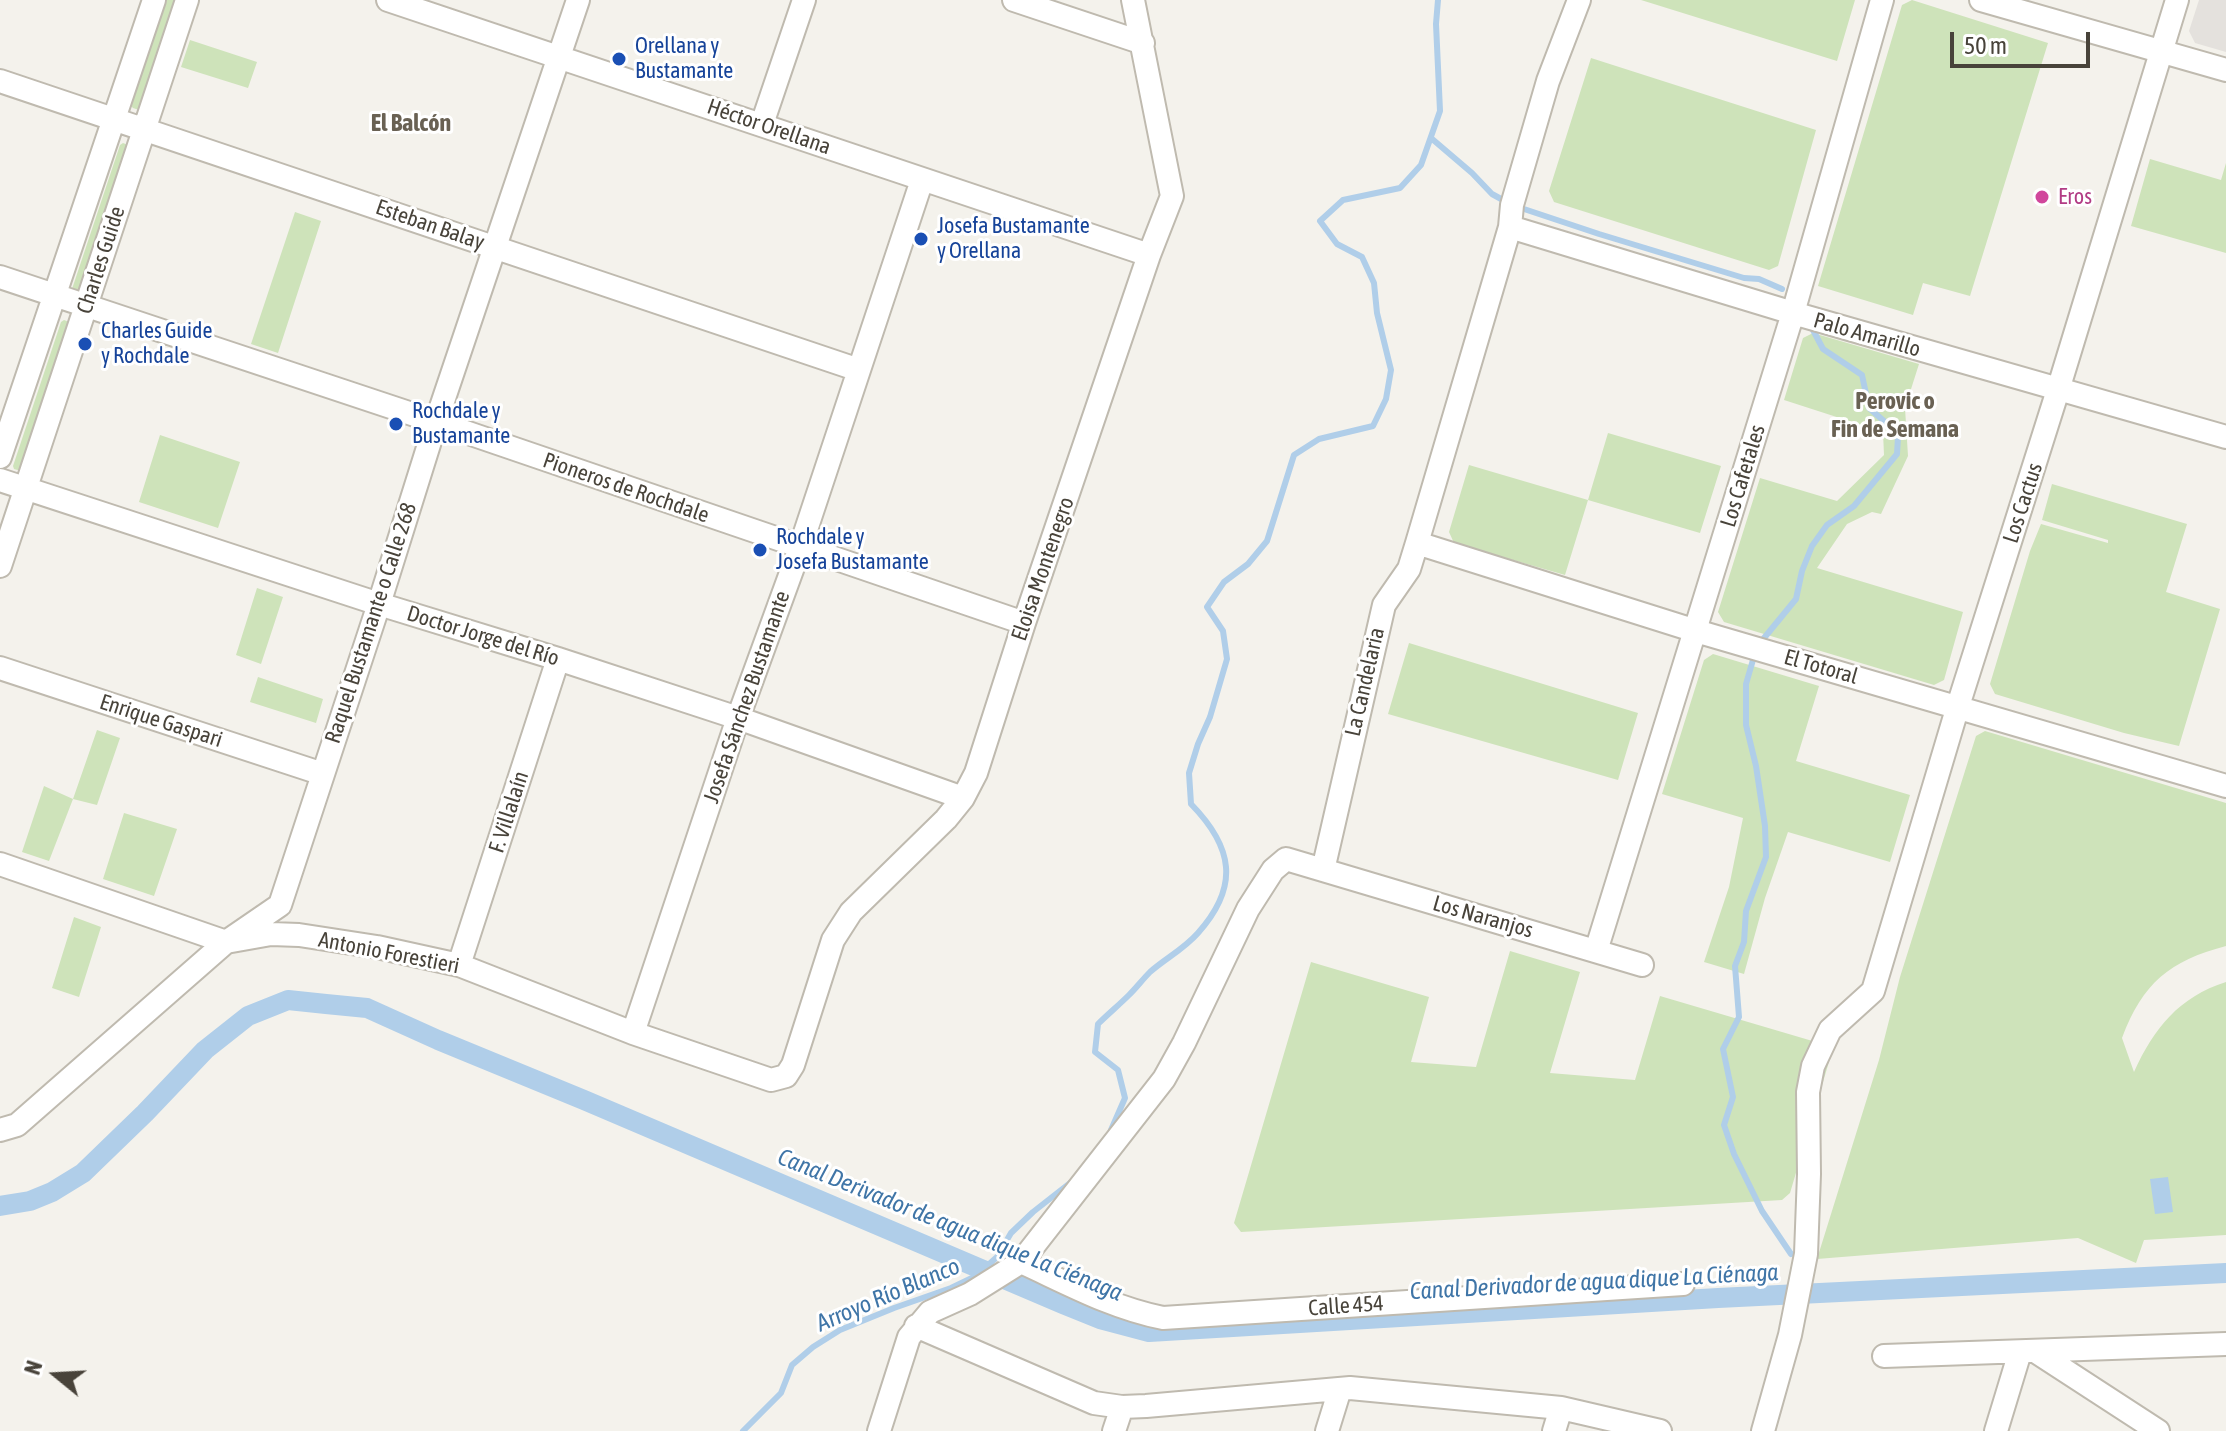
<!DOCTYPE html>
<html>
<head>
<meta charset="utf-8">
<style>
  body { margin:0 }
  #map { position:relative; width:2226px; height:1431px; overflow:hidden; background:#f4f2ec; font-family:"Asap Condensed",sans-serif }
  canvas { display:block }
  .north { position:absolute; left:16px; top:1335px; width:80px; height:80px; -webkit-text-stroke:6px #fff; paint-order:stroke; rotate:288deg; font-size:22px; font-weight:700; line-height:32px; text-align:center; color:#48433a }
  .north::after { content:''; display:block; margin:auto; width:28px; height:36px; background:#48433a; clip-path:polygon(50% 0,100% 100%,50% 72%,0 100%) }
  .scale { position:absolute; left:1950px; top:32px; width:140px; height:36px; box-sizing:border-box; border:4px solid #48433a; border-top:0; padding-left:10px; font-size:24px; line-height:28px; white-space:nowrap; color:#48433a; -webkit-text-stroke:6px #fff; paint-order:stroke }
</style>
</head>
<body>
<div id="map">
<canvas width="2226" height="1431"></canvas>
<div class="north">N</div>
<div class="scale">50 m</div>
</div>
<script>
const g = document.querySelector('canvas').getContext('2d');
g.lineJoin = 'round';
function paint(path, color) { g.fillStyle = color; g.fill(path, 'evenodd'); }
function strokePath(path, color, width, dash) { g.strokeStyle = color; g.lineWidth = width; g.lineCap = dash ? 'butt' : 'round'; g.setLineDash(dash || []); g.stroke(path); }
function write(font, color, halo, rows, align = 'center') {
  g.font = font + ' "Asap Condensed",sans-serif'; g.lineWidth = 6; g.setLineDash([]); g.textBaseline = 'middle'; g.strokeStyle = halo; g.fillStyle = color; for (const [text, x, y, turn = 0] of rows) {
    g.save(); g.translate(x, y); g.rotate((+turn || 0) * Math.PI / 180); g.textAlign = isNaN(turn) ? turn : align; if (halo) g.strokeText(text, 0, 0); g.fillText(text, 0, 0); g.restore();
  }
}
paint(new Path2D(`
  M2199 0H2226V52L2195 43 2189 31Z`), '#e4e1dd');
paint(new Path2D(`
  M167 0H177L142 108 139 110 133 108 131 106Z
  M1641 0H1855L1837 61Z
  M1912 0 2048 43 1970 296 1923 283 1913 315 1818 286 1902 5Z
  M190 40 257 62 248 88 181 67Z
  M1591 58 1816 130 1778 266 1769 270 1554 202 1549 191Z
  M123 143 128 145 82 292H73L72 289 120 145Z
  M2150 159 2221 180 2226 163V253L2131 226Z
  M295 212 321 221 278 353 251 344Z
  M64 320 69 322 21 471 14 469 13 466 61 322Z
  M1813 333 1919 364 1905 408 1908 456 1881 514 1872 512 1847 524 1817 568 1963 612 1944 680 1934 685 1724 622 1718 612 1760 478 1837 501 1884 455 1883 432 1784 400 1803 338Z
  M1608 433 1721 466 1700 533 1588 500 1565 575 1454 543 1449 532 1469 465 1588 500Z
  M160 435 240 462 218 528 139 502Z
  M2052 484 2187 524 2166 592 2220 609 2179 746 2124 733 1995 694 1990 684 2030 551 2041 524 2108 543V540L2042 520Z
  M257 588 283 597 261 664 236 655Z
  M1409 643 1638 713 1618 780 1388 714Z
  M1713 654 1819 686 1796 761 1910 795 1890 862 1788 832 1765 898 1744 974 1704 962 1729 887 1743 818 1662 794 1704 660Z
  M258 677 323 699 316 723 250 702Z
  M97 730 120 738 97 805 73 799 49 861 22 852 44 786 73 799Z
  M1985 731 2226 803V946C2169 961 2143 983 2122 1038L2134 1072C2154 1028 2179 997 2226 982V1235L2144 1240 2136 1263 2078 1238 1817 1259 1879 1060 1900 977 1976 736Z
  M124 813 177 829 154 896 103 879Z
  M74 917 101 927 79 997 52 988Z
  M1510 951 1580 972 1550 1073 1635 1080 1660 996 1826 1045 1831 1055 1790 1193 1782 1200 1241 1232 1234 1223 1311 962 1429 997 1411 1062 1476 1067Z`), '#cee3ba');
paint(new Path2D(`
  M2168 1177 2173 1212 2155 1214 2150 1179Z`), '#b0cee9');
strokePath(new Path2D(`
  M1431 138 1472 173 1492 194 1512 205 1599 234 1744 278 1759 279 1782 289
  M1760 643 1796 599 1802 571 1812 546 1827 525 1854 506 1897 454 1898 437 1892 428 1869 408 1862 375 1823 349 1813 330
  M1755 653 1746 684V725L1756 766 1765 826 1766 857 1746 911 1744 942 1735 966 1739 1017 1723 1049 1733 1097 1724 1125 1734 1154 1762 1211 1791 1254
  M1111 1130 1125 1098 1118 1070 1095 1052 1098 1024C1108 1014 1119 1005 1129 995 1137 987 1143 979 1150 972 1166 958 1184 949 1198 933 1240 886 1233 847 1191 804L1189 773 1198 744 1210 717 1227 659 1223 631 1207 607 1224 582 1248 564 1267 541 1294 455 1319 439 1373 426 1386 399 1391 370 1377 313 1374 283 1362 257 1337 244 1320 221 1343 200 1400 188 1421 165 1440 111 1436 24 1438 0
  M743 1431 781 1393 792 1365 813 1347 840 1330 894 1308 951 1288 976 1276 997 1257 1011 1233 1033 1212 1070 1183`), '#b0cee9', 6);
strokePath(new Path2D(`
  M0 1206 30 1201 52 1192 83 1173 145 1113 205 1050 248 1016 288 1000 326 1004 367 1008 438 1040 584 1100 1063 1304 1100 1319 1149 1332 1718 1298 2226 1273`), '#b0cee9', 20);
const minor = new Path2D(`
  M388 0 1149 255
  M1014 0 1143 43
  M1981 0 2226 70
  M0 81 859 370
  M762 124 804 0
  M1510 227 1793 313 2226 437
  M0 277 436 422 1024 623
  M0 457 154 0
  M0 480 379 604 558 659 738 718 963 798
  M1417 543 1696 631 2226 786
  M0 566 187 0
  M0 668 323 774
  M0 864 226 942 271 934 299 935 377 947 459 965 633 1033 771 1080 786 1076 793 1065 833 940 851 912 946 819 963 798 976 773 1024 623 1149 255 1172 196 1133 0
  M1323 870 1384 605 1409 569 1417 543 1510 227 1512 205 1548 81 1579 0
  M1596 951 1793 313 1882 0
  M459 965 558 659
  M633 1033 738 718 800 548 922 180
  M0 1130 17 1125 226 942 280 905 379 604 436 422 578 0
  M1021 1262C1067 1283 1112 1308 1163 1318L1683 1284
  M916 1326 1094 1403 1122 1407 1146 1406 1350 1388 1561 1408 1660 1431
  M2035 1351 2158 1431
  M1884 1356 2226 1344
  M879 1431 909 1337 930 1312 970 1294 1021 1262 1164 1079 1184 1043 1248 909 1273 870 1286 859 1642 965
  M1114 1431 1122 1407
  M1327 1431 1340 1389
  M1554 1431 1561 1408
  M1763 1431 1790 1335 1806 1254 1809 1174 1808 1092 1813 1066 1830 1030 1873 991 1958 706 2058 390 2177 0
  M1996 1431 2020 1352`);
strokePath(minor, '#bfbaaf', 26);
strokePath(minor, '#fff', 22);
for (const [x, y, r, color] of [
  [619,59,8,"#1a4fb4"],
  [2042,197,8,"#d1479c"],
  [921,239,8,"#1a4fb4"],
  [85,344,8,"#1a4fb4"],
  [396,424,8,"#1a4fb4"],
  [760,550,8,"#1a4fb4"]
]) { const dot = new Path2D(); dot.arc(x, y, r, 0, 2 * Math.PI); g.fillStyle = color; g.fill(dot); strokePath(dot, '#fff', 3); }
write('22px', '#164399', '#fff', [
  ["Orellana y",635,46],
  ["Bustamante",635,71],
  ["Josefa Bustamante",937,226],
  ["y Orellana",937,251],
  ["Charles Guide",101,331],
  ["y Rochdale",101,356],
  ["Rochdale y",412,411],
  ["Bustamante",412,436],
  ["Rochdale y",776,537],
  ["Josefa Bustamante",776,562]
], 'left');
write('22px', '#48433a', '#fff', [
  ["Héctor Orellana",769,127,19],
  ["Esteban Balay",430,225,19],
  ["Charles Guide",101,260,-72],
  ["Palo Amarillo",1867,335,16],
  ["Los Cafetales",1743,476,-73],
  ["Pioneros de Rochdale",626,488,19],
  ["Los Cactus",2023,503,-72],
  ["Eloisa Montenegro",1043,569,-71],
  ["Raquel Bustamante o Calle 268",371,623,-72],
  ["Doctor Jorge del Río",483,636,17],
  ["El Totoral",1821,667,16],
  ["La Candelaria",1365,682,-77],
  ["Josefa Sánchez Bustamante",747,697,-71],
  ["Enrique Gaspari",161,721,18],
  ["F. Villalaín",509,812,-72],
  ["Los Naranjos",1483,917,16],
  ["Antonio Forestieri",389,953,11],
  ["Calle 454",1346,1306,-4]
]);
write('22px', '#b23c85', '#fff', [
  ["Eros",2058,197]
], 'left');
write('bold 24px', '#696153', '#fff', [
  ["El Balcón",411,123],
  ["Perovic o",1895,401],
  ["Fin de Semana",1895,429]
]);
write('italic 24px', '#3f75a7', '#fff', [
  ["Canal Derivador de agua dique La Ciénaga",950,1225,22],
  ["Canal Derivador de agua dique La Ciénaga",1594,1282,-3],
  ["Arroyo Río Blanco",888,1295,-23]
]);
</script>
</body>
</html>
